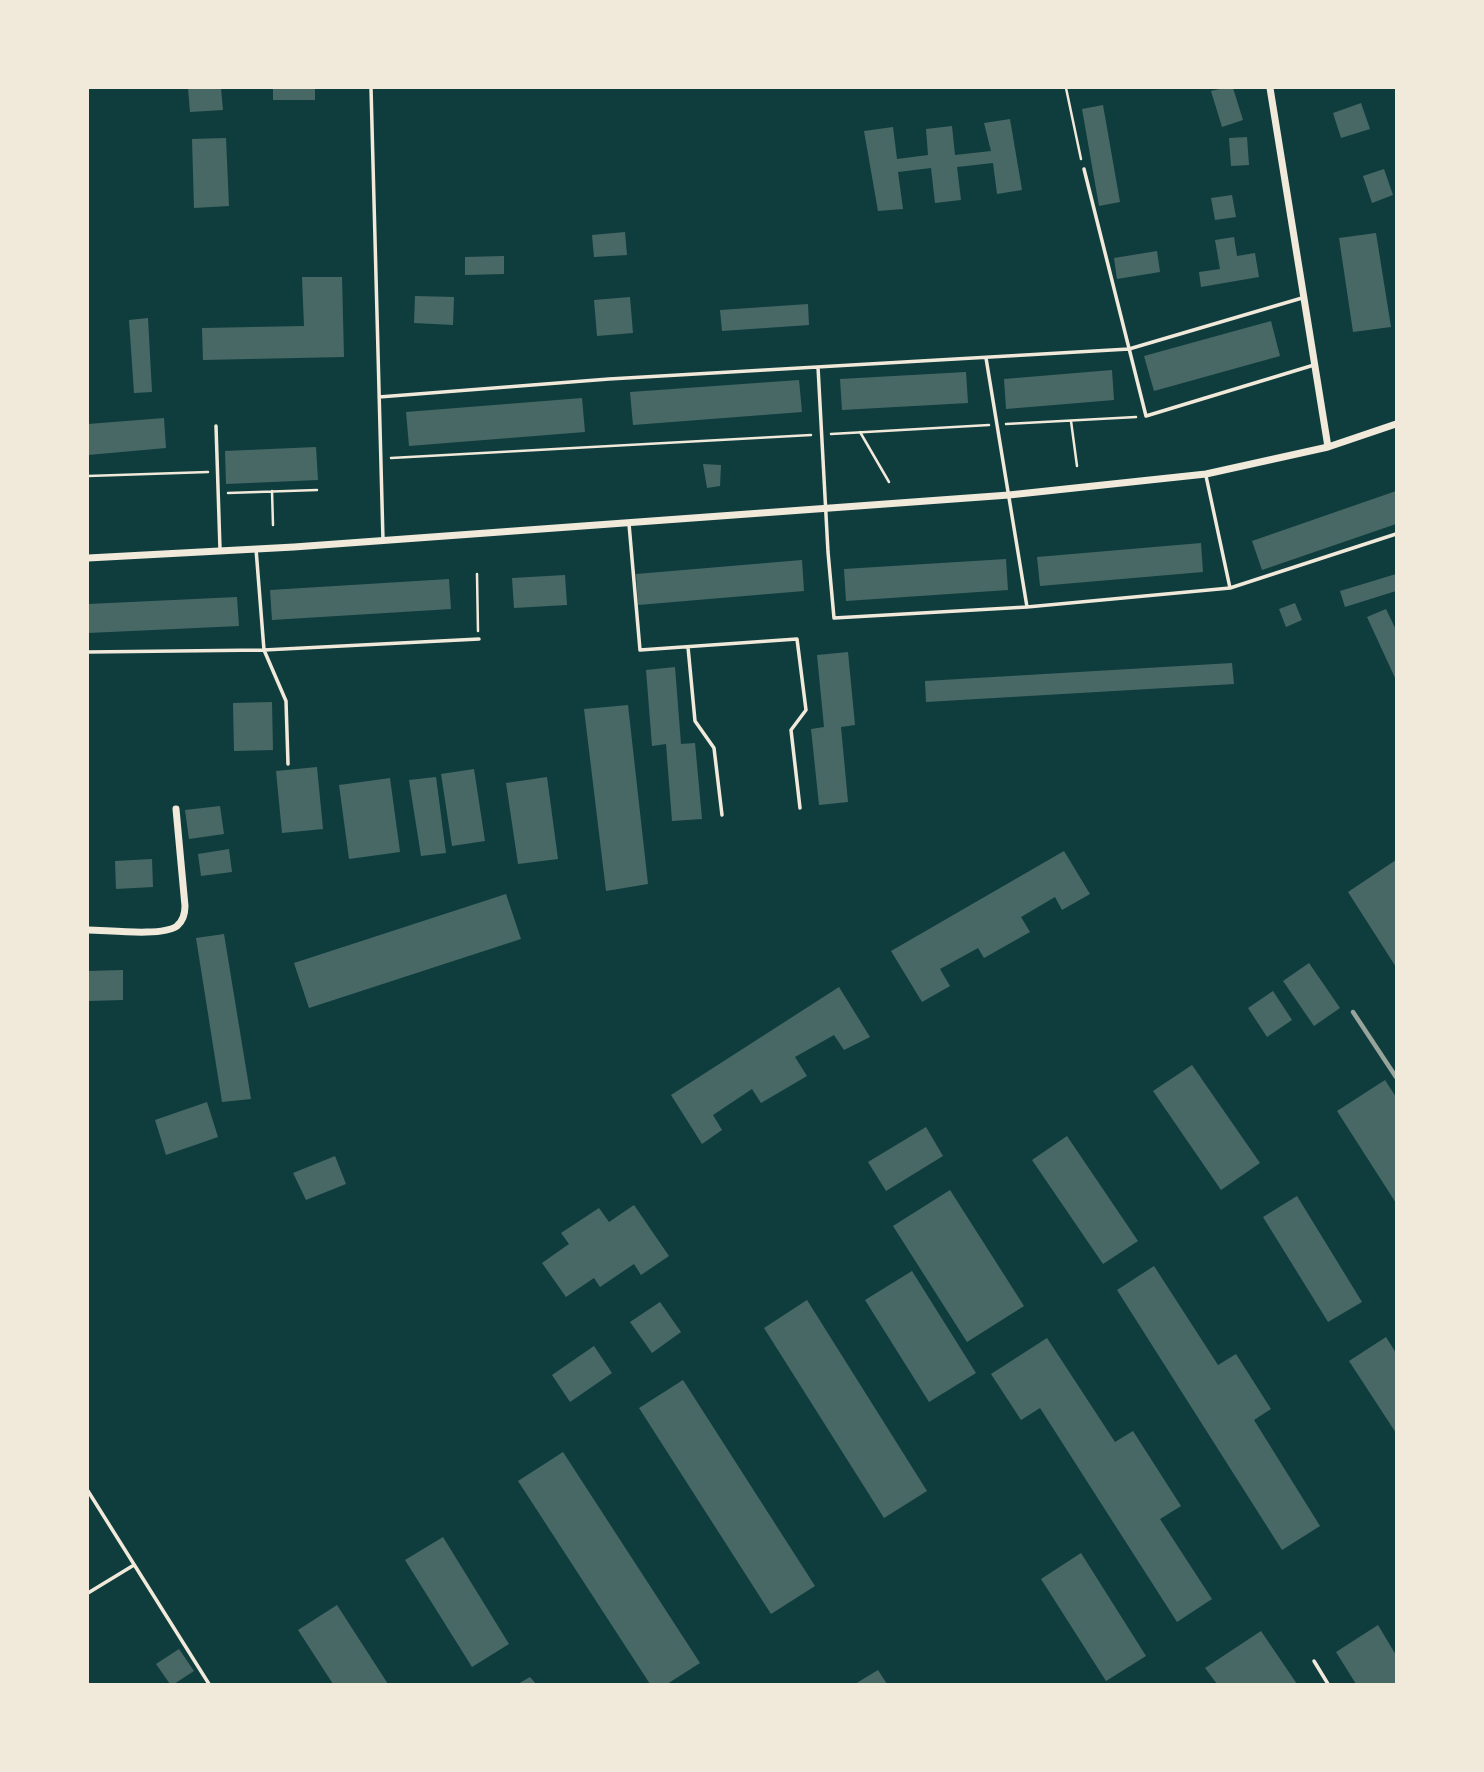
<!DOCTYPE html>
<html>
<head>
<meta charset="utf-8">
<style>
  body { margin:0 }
  #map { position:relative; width:1484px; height:1772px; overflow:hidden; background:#0f3d3e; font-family:Lato,sans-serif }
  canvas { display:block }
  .frame { position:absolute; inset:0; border:89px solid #f1e9da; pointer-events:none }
</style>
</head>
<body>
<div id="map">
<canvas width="1484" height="1772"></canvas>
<div class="frame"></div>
</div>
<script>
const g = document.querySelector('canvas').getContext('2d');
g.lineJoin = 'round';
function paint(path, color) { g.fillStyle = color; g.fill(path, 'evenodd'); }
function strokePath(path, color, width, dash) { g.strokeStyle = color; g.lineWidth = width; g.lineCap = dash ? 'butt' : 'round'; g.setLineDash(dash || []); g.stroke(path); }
paint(new Path2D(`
  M188 88H221L223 110 190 112Z
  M273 88H315V100H273Z
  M1224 88H1233L1243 120 1222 127 1211 91Z
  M1361 103 1370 129 1341 138 1333 113Z
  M1103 105 1120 202 1099 206 1082 109Z
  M1010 119 1022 190 997 194 993 163 957 167 961 200 935 203 931 168 898 172 903 209 878 211 864 131 893 127 897 159 928 155 926 129 952 126 955 155 991 151 984 123Z
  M1247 137 1249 165 1231 166 1229 138Z
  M226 138 229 206 194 208 192 139Z
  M1384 169 1393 195 1372 203 1363 176Z
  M1232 195 1236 217 1215 220 1211 198Z
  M625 232 627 255 594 257 592 235Z
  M1376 233 1391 327 1353 332 1339 238Z
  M1234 237 1237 256 1255 253 1259 277 1201 287 1199 272 1220 269 1215 240Z
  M1157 251 1160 272 1117 279 1114 258Z
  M504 256V274L465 275V257Z
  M302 277H342L344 357 203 360 202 328 304 326Z
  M415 296 454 297 453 325 414 323Z
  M630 297 633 333 597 336 594 300Z
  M808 304 809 325 722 331 720 310Z
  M148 318 152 392 134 393 129 320Z
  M1271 321 1280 356 1154 391 1144 356Z
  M1112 370 1114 400 1006 409 1004 379Z
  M966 372 968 403 842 410 840 379Z
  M799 380 802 412 633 425 630 392Z
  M582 398 585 432 409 446 406 412Z
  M164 418 166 448 88 455V424Z
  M316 447 318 480 226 484 225 451Z
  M703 464 721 465 720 486 707 488Z
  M1396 491V524L1262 570 1252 541Z
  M1201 543 1203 572 1040 586 1037 557Z
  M1006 559 1008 590 846 601 844 569Z
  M802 560 804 591 638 605 636 574Z
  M1396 574V591L1345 607 1340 591Z
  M565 575 567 605 514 608 512 578Z
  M449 579 451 609 272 620 270 590Z
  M237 597 239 626 88 633V604Z
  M1295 603 1302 620 1286 627 1279 609Z
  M1386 609 1396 630V680L1367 617Z
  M848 652 855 725 841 727 848 802 819 805 811 729 824 727 817 655Z
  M1232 663 1234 684 926 702 925 681Z
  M675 667 681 744 695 743 702 819 672 821 666 744 652 746 646 670Z
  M272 702 273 750 234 751 233 703Z
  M628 705 648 884 606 891 584 709Z
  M317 767 323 829 282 833 276 771Z
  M474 769 485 841 452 846 441 774Z
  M436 777 446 853 421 856 409 780Z
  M547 777 558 859 518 864 506 783Z
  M390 778 400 852 349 859 339 785Z
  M220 806 224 834 189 839 185 810Z
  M229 849 232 872 201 876 198 854Z
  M1064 851 1090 894 1062 910 1055 897 1021 917 1030 932 984 958 978 948 940 969 950 986 922 1002 891 951Z
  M152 859 153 887 116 889 115 861Z
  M1396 860V967L1348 892Z
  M506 894 521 939 309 1008 294 963Z
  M224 934 251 1099 222 1102 196 938Z
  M1309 963 1340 1008 1314 1026 1283 981Z
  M123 970V1000L88 1001V971Z
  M839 987 870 1037 844 1050 834 1035 795 1057 807 1076 761 1103 752 1089 713 1115 722 1130 702 1144 671 1095Z
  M1273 991 1292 1020 1267 1037 1248 1008Z
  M1192 1065 1260 1163 1221 1190 1153 1091Z
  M1385 1080 1396 1097V1203L1337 1111Z
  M207 1102 218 1137 166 1155 155 1120Z
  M926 1127 943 1156 886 1191 868 1162Z
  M1067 1136 1138 1241 1103 1264 1032 1160Z
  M335 1156 346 1184 306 1200 293 1173Z
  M950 1190 1024 1306 967 1342 893 1226Z
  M1297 1196 1362 1302 1328 1322 1263 1217Z
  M634 1205 669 1256 641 1275 634 1264 600 1287 594 1278 566 1297 542 1263 569 1244 561 1233 599 1208 609 1222Z
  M1154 1266 1218 1365 1236 1354 1271 1409 1254 1420 1320 1526 1282 1550 1117 1290Z
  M912 1271 976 1373 929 1402 865 1300Z
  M807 1300 927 1491 884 1518 764 1328Z
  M660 1302 681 1332 652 1353 630 1322Z
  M1386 1337 1396 1353V1433L1349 1361Z
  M1047 1338 1115 1442 1133 1431 1181 1506 1160 1519 1212 1599 1177 1622 1040 1408 1021 1420 991 1374Z
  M594 1346 612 1373 570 1402 552 1375Z
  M683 1380 815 1586 771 1614 639 1408Z
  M563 1452 700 1663 667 1684H650L518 1481Z
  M443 1537 509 1644 472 1667 405 1560Z
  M1081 1553 1146 1656 1106 1681 1041 1579Z
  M337 1605 388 1684H333L298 1630Z
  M1378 1625 1396 1655V1684H1356L1336 1652Z
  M1261 1631 1297 1684H1217L1205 1668Z
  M179 1649 194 1671 174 1684H170L156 1664Z
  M878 1670 887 1684H855Z
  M530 1677 536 1684H518Z`), '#486865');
strokePath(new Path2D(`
  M1066 88 1081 159
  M1071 421 1077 466
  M1006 424 1136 417
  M860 432 889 482
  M831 434 989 425
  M391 458 811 435
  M88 476 208 472
  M272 491 273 525
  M228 493 317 490
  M477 574 478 631`), '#f1e9da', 2.5);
strokePath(new Path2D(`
  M371 88 383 540
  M1084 169 1146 416 1314 365
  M986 358 1027 607
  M818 367 828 552 834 618 1027 607 1230 588 1396 534
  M379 397 609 379 1129 349 1302 298
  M216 426 220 549
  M1206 476 1230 588
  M629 524 640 650 797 639 806 710 791 730 800 808
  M256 549 264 650 286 701 288 764
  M688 647 695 721 714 748 722 815
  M88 652 264 650 479 639
  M88 1491 209 1684
  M88 1593 134 1565
  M1314 1661 1328 1684`), '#f1e9da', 3.5);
strokePath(new Path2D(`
  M1270 88 1328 447
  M88 558 294 547 1009 495 1206 474 1328 447 1396 424
  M88 930C107 930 162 937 177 926 183 921 185 914 185 906L176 809`), '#f1e9da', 7);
strokePath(new Path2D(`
  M1353 1012 1396 1077`), '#97a49c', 4.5);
</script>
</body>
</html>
